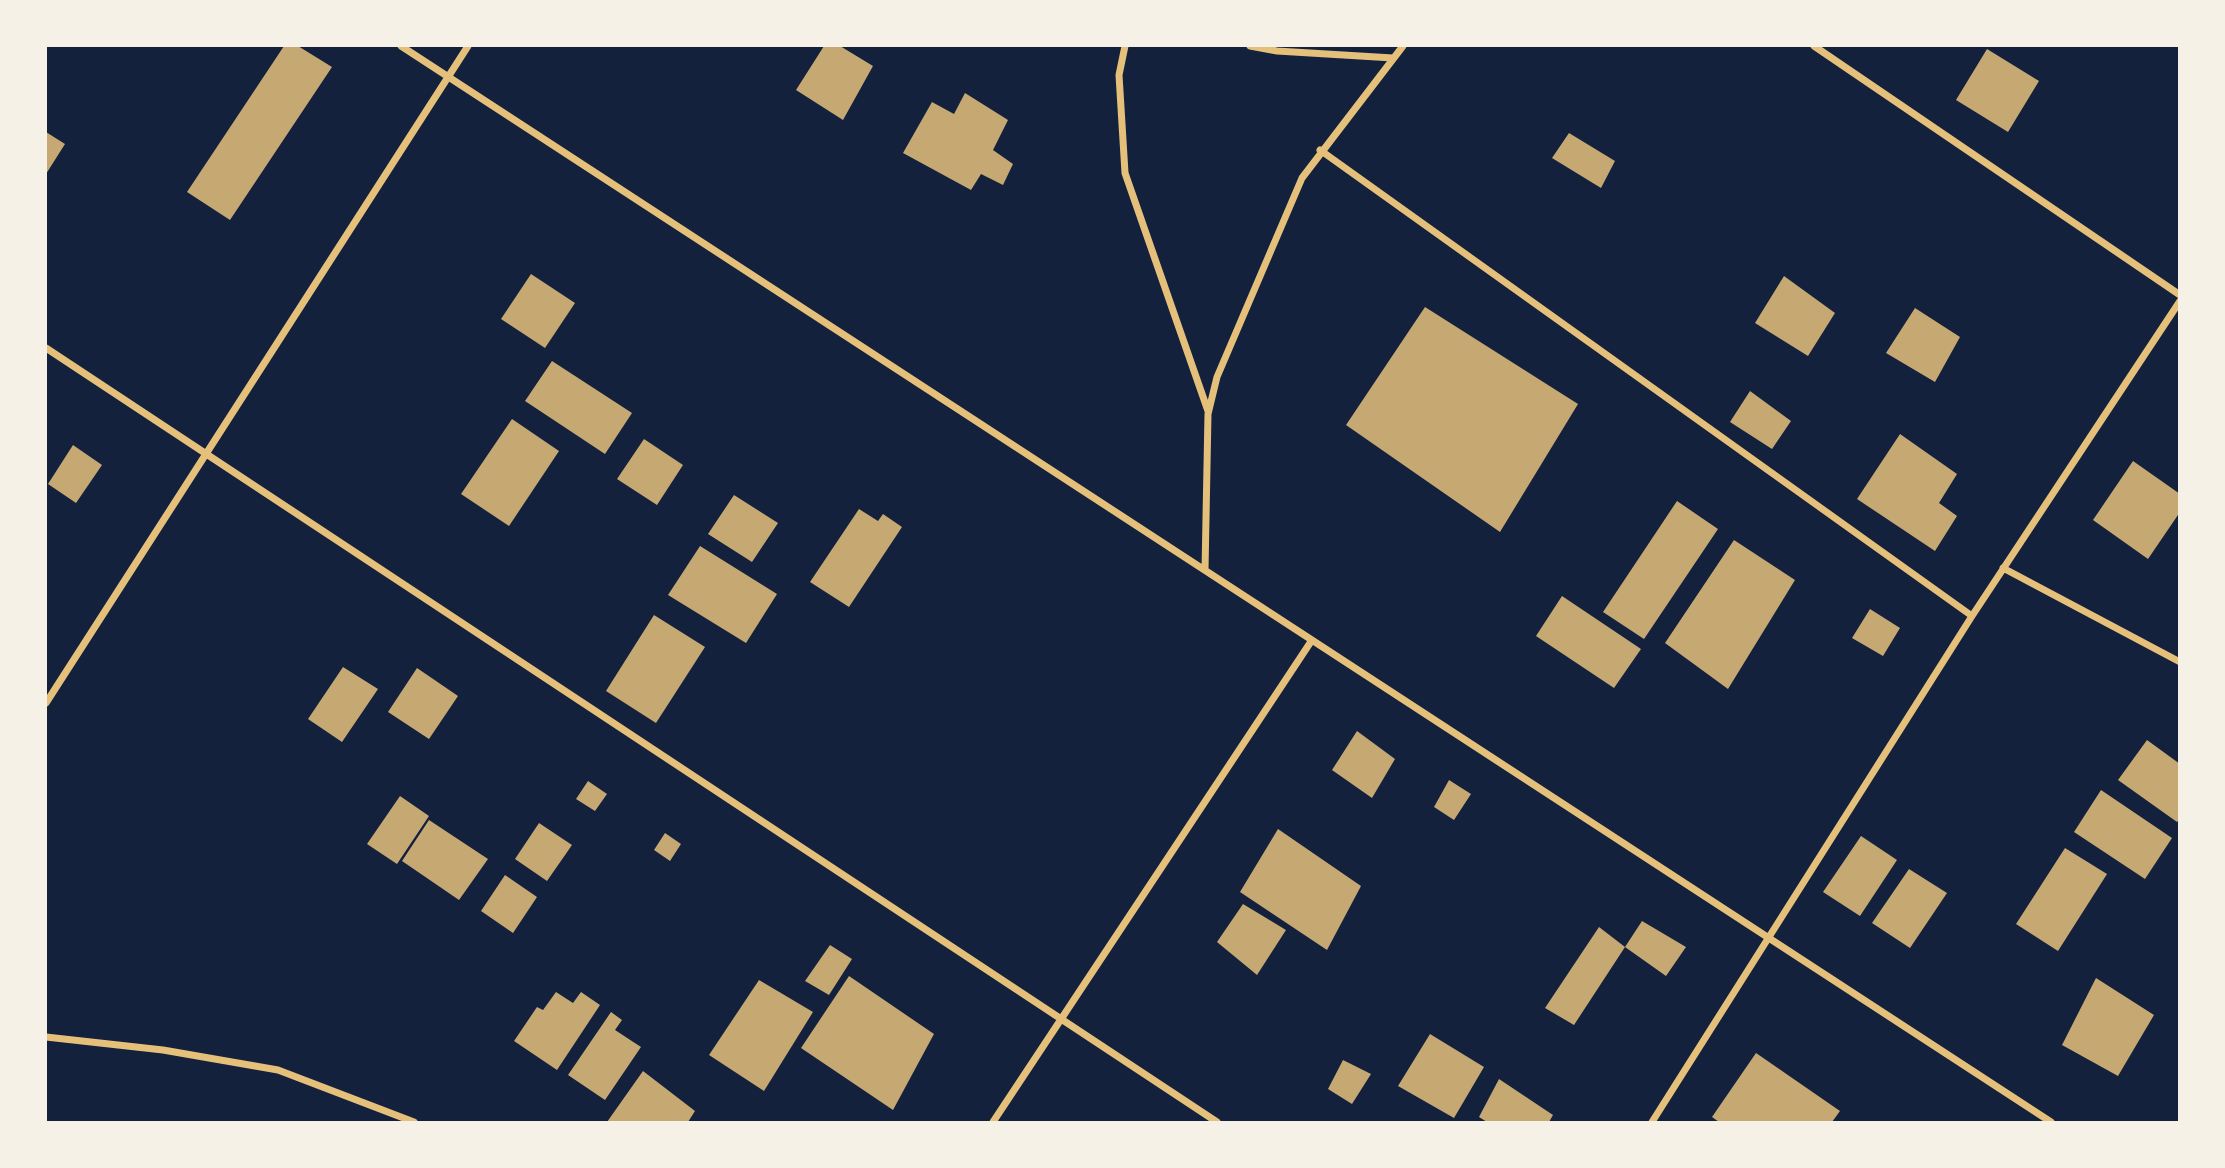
<!DOCTYPE html>
<html>
<head>
<meta charset="utf-8">
<style>
  body { margin:0 }
  #map { position:relative; width:2225px; height:1168px; overflow:hidden; background:#14213d; font-family:Quicksand,sans-serif }
  canvas { display:block }
  .frame { position:absolute; inset:0; border:47px solid #f6f1e7; pointer-events:none }
</style>
</head>
<body>
<div id="map">
<canvas width="2225" height="1168"></canvas>
<div class="frame"></div>
</div>
<script>
const g = document.querySelector('canvas').getContext('2d');
g.lineJoin = 'round';
function paint(path, color) { g.fillStyle = color; g.fill(path, 'evenodd'); }
function strokePath(path, color, width, dash) { g.strokeStyle = color; g.lineWidth = width; g.lineCap = dash ? 'butt' : 'round'; g.setLineDash(dash || []); g.stroke(path); }
paint(new Path2D(`
  M284 46H298L332 67 230 220 187 192Z
  M824 46H840L873 66 843 120 796 90Z
  M1987 49 2039 81 2008 132 1956 100Z
  M965 93 1008 120 993 150 1013 164 1003 185 981 174 971 190 903 153 932 102 954 114Z
  M46 132 65 144 46 174Z
  M1569 133 1615 161 1601 188 1552 158Z
  M531 274 575 303 545 348 501 319Z
  M1784 276 1835 313 1808 356 1755 323Z
  M1425 307 1578 404 1500 532 1346 425Z
  M1915 308 1960 337 1935 382 1886 353Z
  M552 361 632 413 605 454 525 401Z
  M1750 391 1791 421 1772 449 1730 422Z
  M512 419 559 451 509 526 461 494Z
  M1900 434 1957 474 1939 503 1957 516 1935 551 1857 499Z
  M644 439 683 465 657 505 617 479Z
  M73 445 102 465 76 503 48 484Z
  M2133 461 2180 494V512L2148 559 2093 520Z
  M734 495 778 523 752 562 708 534Z
  M1677 501 1718 529 1644 639 1603 612Z
  M859 509 878 521 883 514 902 527 849 607 810 582Z
  M1734 540 1795 580 1728 689 1665 643Z
  M700 546 777 594 746 643 668 595Z
  M1562 596 1641 649 1614 688 1536 636Z
  M1870 609 1900 628 1883 656 1852 638Z
  M654 615 705 647 656 723 606 691Z
  M343 667 378 689 342 742 308 719Z
  M417 668 458 696 429 739 388 712Z
  M1357 731 1395 759 1372 798 1332 770Z
  M2147 740 2180 764V818L2177 822 2118 780Z
  M1449 780 1471 794 1454 820 1434 807Z
  M588 781 607 794 595 811 576 799Z
  M2101 790 2172 838 2145 879 2074 832Z
  M400 796 429 816 397 864 367 844Z
  M429 820 488 859 459 900 402 861Z
  M539 823 572 845 547 881 515 859Z
  M1278 829 1361 886 1327 950 1240 892Z
  M665 833 681 844 670 861 654 850Z
  M1861 836 1897 860 1860 916 1823 892Z
  M2065 848 2107 874 2058 951 2016 924Z
  M1909 869 1947 893 1910 948 1872 923Z
  M505 875 537 897 513 933 481 911Z
  M1243 904 1286 930 1257 975 1217 942Z
  M1642 921 1686 947 1666 976 1625 947Z
  M1599 927 1625 947 1574 1025 1545 1008Z
  M830 945 852 959 829 995 805 981Z
  M849 976 934 1034 893 1110 801 1048Z
  M2096 978 2154 1015 2118 1076 2062 1045Z
  M759 980 813 1012 764 1091 709 1055Z
  M556 992 573 1003 581 992 600 1005 557 1070 514 1041 537 1007 543 1010Z
  M611 1012 622 1020 615 1030 641 1047 605 1100 568 1075Z
  M1430 1034 1484 1067 1454 1118 1398 1086Z
  M1756 1053 1840 1111 1832 1122H1719L1712 1117Z
  M1343 1060 1371 1074 1352 1104 1328 1089Z
  M643 1071 695 1111 688 1122H607Z
  M1499 1079 1553 1115 1549 1122H1487L1479 1117Z`), '#c6a872');
strokePath(new Path2D(`
  M401 46 2051 1122
  M1125 46 1119 75 1125 173 1208 411
  M1250 46 1277 51 1393 58
  M1814 46 2180 295
  M1320 150 1972 616
  M46 348 1217 1122
  M2003 568 2180 662
  M1205 570 1208 414 1217 377 1302 178 1403 46
  M46 703 468 46
  M46 1037 163 1050 278 1070 414 1122
  M993 1122 1312 640
  M1652 1122 1972 616 2180 301`), '#e5c07b', 7);
</script>
</body>
</html>
